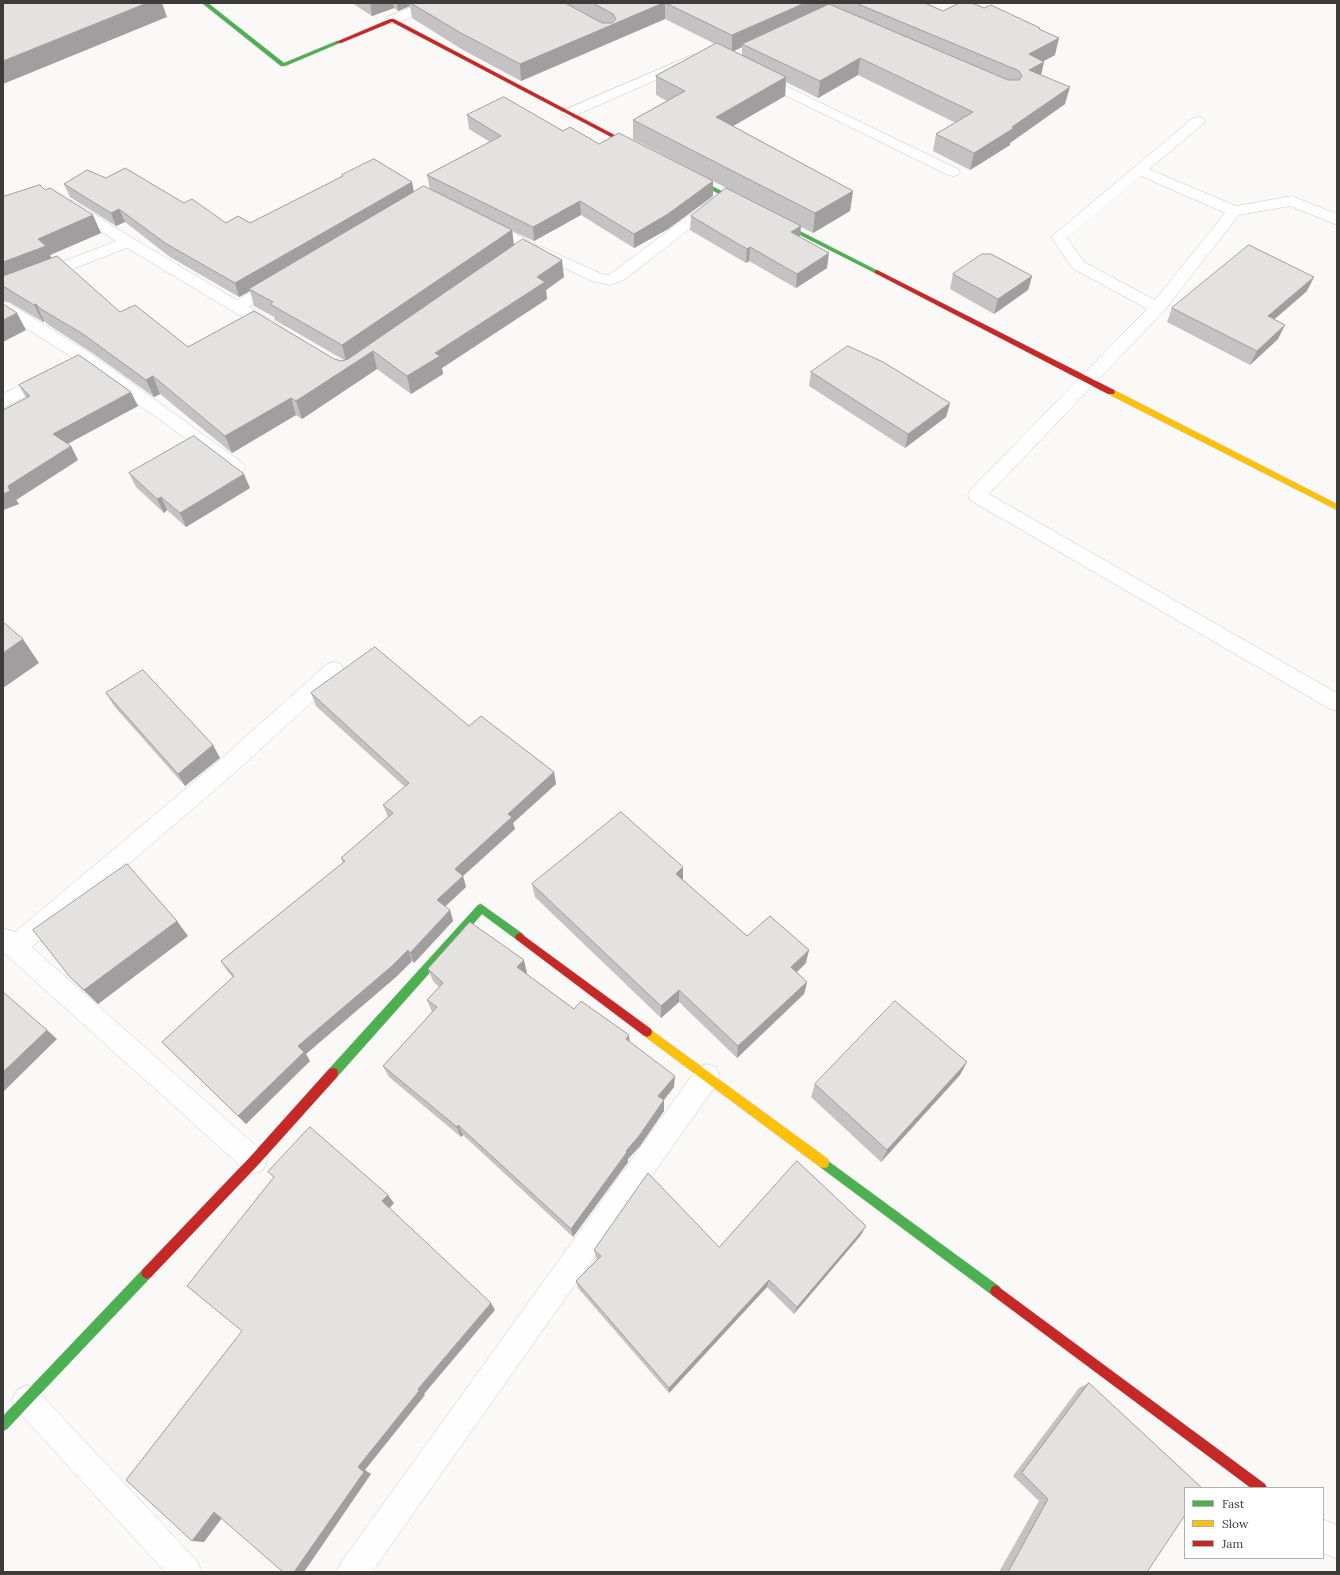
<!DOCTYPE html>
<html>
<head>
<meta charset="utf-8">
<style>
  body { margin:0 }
  #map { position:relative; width:1340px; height:1575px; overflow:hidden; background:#fbf9f7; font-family:Lora,serif }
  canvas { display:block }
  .frame { position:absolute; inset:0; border:4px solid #3d3c3b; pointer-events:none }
  .legend { position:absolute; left:1184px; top:1487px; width:140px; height:72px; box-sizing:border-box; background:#fff; border:1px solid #b1b1b1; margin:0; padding:5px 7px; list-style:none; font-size:12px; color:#3d3c3b }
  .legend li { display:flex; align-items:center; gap:8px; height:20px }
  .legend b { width:20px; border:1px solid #b1b1b1 }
</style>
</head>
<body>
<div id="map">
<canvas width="1340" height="1575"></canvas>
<div class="frame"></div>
<ul class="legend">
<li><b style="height:5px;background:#4caf50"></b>Fast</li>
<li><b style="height:5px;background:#ffc107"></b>Slow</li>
<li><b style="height:5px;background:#c62828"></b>Jam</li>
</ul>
</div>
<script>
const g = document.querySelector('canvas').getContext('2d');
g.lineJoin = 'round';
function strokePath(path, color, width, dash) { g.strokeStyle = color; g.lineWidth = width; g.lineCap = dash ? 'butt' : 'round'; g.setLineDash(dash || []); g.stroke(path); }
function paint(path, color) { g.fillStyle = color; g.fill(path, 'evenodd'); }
const street = new Path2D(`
  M421 3H438L437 6 397 23H387L385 20 387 17Z
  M692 55 697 56 699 59 697 62 574 116 569 117 564 116 562 113 564 110Z
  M759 73 958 169 960 172 958 175 953 176 948 175 754 80 752 77 754 74Z
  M1198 117 1203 118 1205 121 1203 124 1149 169 1236 206 1292 196 1337 214V225L1290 206 1239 215 1163 312 989 494 1337 693V711L1330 709 970 500 968 495 970 490 1147 309 1072 268 1051 237 1193 118ZM1141 176 1225 213 1155 300 1084 262 1067 238Z
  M714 198 719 200 722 203 719 206 624 280 610 285 592 281 530 252C522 258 516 264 505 261L503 258 517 247 481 228 478 225 481 222 486 220 491 222 534 243 535 245 542 247 602 274 609 275 709 200Z
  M70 200 75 202 134 239 237 300 271 279 277 278 283 279 285 283 283 287 249 307 281 325 283 329 281 333 275 334 269 333 127 248 3 296V285L116 241 65 208 62 205 65 202Z
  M3 302 9 303 90 353 243 463 246 467 243 471 237 473 231 471 78 361 3 314Z
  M48 371 54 373 57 377 54 381 9 405 3 407V394L42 373Z
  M334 662 341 664 344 670 341 676 231 776 32 947 263 1152 267 1161 263 1170 254 1174 245 1170 3 952V928L15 932 215 764 327 664Z
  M707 1064 716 1067 720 1076 716 1085 372 1572H337L342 1561 698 1067Z
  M27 1385 37 1390 197 1561 202 1572H165L17 1410 12 1400 17 1390Z
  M1323 1519 1337 1525V1559L1323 1553Z`);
const fast = new Path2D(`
  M202 3H208L284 63 337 41 342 42 285 66H281Z
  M684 174H688L880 272 877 274 875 273 684 176Z
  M481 904 523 934 525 937 523 940 520 941 517 940 482 914 337 1077 333 1078 329 1077 328 1073 329 1069 478 905Z
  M824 1158 1000 1287 1002 1291 1000 1295 996 1297 992 1295 820 1167 819 1163 820 1159Z
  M147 1267 151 1269 153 1273 151 1277 7 1429 3 1431V1416L143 1269Z`);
const slow = new Path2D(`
  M1108 390H1114L1337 504V510L1108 394Z
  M647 1027 828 1159 829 1163 828 1167 824 1168 820 1167 643 1035 642 1032 643 1029Z`);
const jam = new Path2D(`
  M390 19H394L643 150 638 151 392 22 341 43 336 42Z
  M877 270 1114 390 1115 392 1114 394H1108L875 273V271Z
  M520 933 651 1029 652 1032 651 1035 647 1037 643 1035 517 940 515 937 517 934Z
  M333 1068 337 1069 338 1073 337 1077 258 1165 151 1277 147 1279 143 1277 141 1273 143 1269 250 1157 329 1069Z
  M996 1285 1265 1484 1267 1488H1251L992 1295 990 1291 992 1287Z`);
strokePath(street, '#c8c8c6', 1);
strokePath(fast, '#c8c8c6', 1);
strokePath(slow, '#c8c8c6', 1);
strokePath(jam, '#c8c8c6', 1);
paint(street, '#fefefe');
paint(fast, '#4caf50');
paint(slow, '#ffc107');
paint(jam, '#c62828');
paint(new Path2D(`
  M352 3H925L943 11 984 8 1040 29 1055 55 1043 61 1044 62 1041 75 1065 104 1010 143V145L970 170 933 151 936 134 956 123 858 75 818 98 786 82 785 96 733 126 853 191 850 211 813 233 801 227 800 237 827 268 796 288 749 261 746 263 690 230 691 216 774 213 633 139V120L667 101 656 95V76L715 44 665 19 521 81 463 50 412 18 410 6 398 11 394 8 372 16ZM742 47V55L734 51Z
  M467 115 563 131 599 144 713 196 668 229 634 248 581 215 534 241 512 231 514 245 564 277 546 290 547 299 442 368 443 374 411 394 377 369 302 419 296 415 232 453 160 394 154 397 91 352 50 326 44 321 43 322 9 302 3 301V197L45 190 101 233 50 255 51 258 120 312 188 347 334 359 342 361 344 360 275 320 274 317 254 306 250 291 239 297 170 257 125 222 116 226 70 197 64 184 106 178 184 203 226 223H250L342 177V175L412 182 414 192 430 189 427 175 490 142 469 129Z
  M953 274 1032 276 1028 290 994 314 950 289Z
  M1307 291 1274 319 1278 339 1250 365 1167 322 1172 308Z
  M811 372 950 403 946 417 905 448 809 386Z
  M19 385 138 406 67 444 71 446 78 460 16 500 19 504 3 510 26 398Z
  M129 473 250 488 186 527 167 510 164 513 136 487Z
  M106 693 220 758 185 786 114 706Z
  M311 693 469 726 554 772 556 784 513 823 515 829 463 876 466 887 445 907 450 910 453 921 414 963 412 961 396 977 306 1054 310 1061 246 1124 171 1051 162 1042 233 977 228 972 221 961 343 863 341 858 388 817 383 805 405 787 316 706Z
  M683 867V880L747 936 806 963 797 972 807 982 804 994 737 1058 679 1002 661 1018 535 897 532 884Z
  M188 936 98 1004 84 991 70 977Z
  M428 969 527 973 526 974 574 1009 630 1042 674 1087 664 1100V1111L640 1146 628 1159V1162L573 1237 463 1135 461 1137 389 1077 383 1066 432 1012 427 1000 439 987 433 981Z
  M960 1075 881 1162 811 1097 815 1084Z
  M861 1235 794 1314 767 1287 669 1393 578 1288 576 1281 597 1259 596 1258 594 1250 719 1247Z
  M1089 1383 1147 1572H999L1039 1501 1013 1476 1079 1388Z`), '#c4c2c2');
paint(new Path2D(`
  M147 3H162L167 17 3 84V61Z
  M370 3H393L394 8 372 16Z
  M397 3H409L410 6 398 11Z
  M663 3H665V19L521 81 520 64Z
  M805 3H828V9L742 44V47L732 52V35Z
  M1059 38 1055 55 1025 71 1029 54Z
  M860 58 858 75 818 98 820 81Z
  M1044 62 1040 79 1029 70Z
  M786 77 785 96 716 136V117Z
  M1070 87 1065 104 1010 143V145L970 170 974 153 1012 127Z
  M713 181V196L668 229 634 248V234Z
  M412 182 414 195 249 289 250 291 239 297 235 283Z
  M853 191 850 211 813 233 815 213Z
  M580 201 581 215 534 241 533 227Z
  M119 209 125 222 116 226 111 213Z
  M93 215 101 233 50 255 54 264 3 283V262L38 239Z
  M801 226 799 241 791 232Z
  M512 230 514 246 346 361 342 345Z
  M750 247 749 261 746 263 747 249Z
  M829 253 827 268 796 288 797 274Z
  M562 260 564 277 546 290 547 299 442 368 443 374 411 394 407 376 435 353 537 277Z
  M1032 276 1028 290 994 314 998 299Z
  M1314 277 1307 291 1261 331 1268 316Z
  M36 304 44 321 43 322 34 305Z
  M17 313 26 330 3 342V320Z
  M1285 325 1278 339 1250 365 1257 351Z
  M373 351 377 369 302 419 296 401Z
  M153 376 160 394 154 397 146 380Z
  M131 392 138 406 60 448 53 434Z
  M291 398 296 415 232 453 225 436Z
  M950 403 946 417 905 448 908 434Z
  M71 446 78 460 16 500 19 504 3 510V494L8 486Z
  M244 474 250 488 186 527 180 513Z
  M161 497 167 510 164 513 157 499Z
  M23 639 39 663 3 688V653Z
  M213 745 220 758 185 786 178 774Z
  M554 772 556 784 513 823 515 829 463 876 466 887 440 911 437 900 455 869 508 814Z
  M683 867V881L676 874Z
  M450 910 453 921 414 963 410 953Z
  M177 921 188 936 98 1004 84 990Z
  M408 950 412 961 396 977 306 1054 310 1061 246 1124 238 1116 298 1046Z
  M809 950 806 963 788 980 791 967Z
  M524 960 527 973 521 980 517 967Z
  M807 982 804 994 737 1058 738 1046Z
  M679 990V1002L661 1018V1006Z
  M47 1030 57 1039 3 1092V1072Z
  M629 1035 630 1047 626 1039Z
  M967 1062 960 1075 881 1162 887 1150Z
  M675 1076 674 1087 659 1106 658 1096Z
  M664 1100V1111L640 1146 628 1159V1162L573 1237 571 1229 626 1151Z
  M458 1125 463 1135 461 1137 457 1127Z
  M388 1195 394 1203 388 1210 382 1201Z
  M866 1226 861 1235 794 1314 797 1307Z
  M769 1280 767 1287 669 1393V1388Z
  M491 1303 495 1310 424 1394 425 1395 365 1470 371 1474 304 1572H294L358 1467 418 1389Z
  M214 1512 225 1514 204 1542 192 1541Z`), '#a09e9e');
const building = new Path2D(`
  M3 3H147L3 61Z
  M411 3H565L602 23H612L616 19 613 14 593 3H663L520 64 461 33Z
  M666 3H805L732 35Z
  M856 3H925L943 11 959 3H972L984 8 991 5 1040 28 1039 29 1059 38 1029 54 1044 62 1029 70 1070 87 1012 127 1014 128 974 153 936 134 973 112 860 58 820 81 742 44 829 4 1008 80H1019L1022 76 1019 71Z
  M717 43 786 77 716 117 853 191 815 213 633 120 685 91 656 76Z
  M504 97 563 131 570 127 599 144 619 133 713 181 668 214 634 234 580 201 533 227 427 175 501 136 467 115Z
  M374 159 412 182 235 283 165 243 119 209 111 213 64 184 87 170 106 178 125 168 184 203 192 199 226 223 238 216 250 223 343 176 342 175Z
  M40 185 45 190 50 188 93 215 38 239 46 246 3 262V197Z
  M424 186 512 230 342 345 270 304 273 302 249 289Z
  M726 188 801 226 791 232 829 253 797 274 750 247 747 249 691 216Z
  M523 239 562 260 537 277 545 282 435 353 440 356 407 376 373 351 296 401 291 398 225 436 153 376 146 380 83 334 41 309 36 304 34 305 3 286V276L57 256 120 312 135 305 188 347 254 311 334 359 342 361 348 359Z
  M1249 245 1314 277 1268 316 1285 325 1257 351 1172 308Z
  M982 254H991L1032 276 998 299 953 274Z
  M3 304 17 313 3 320Z
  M848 346 883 362 950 403 908 434 811 372Z
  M79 355 131 392 53 434 71 446 8 486 10 491 3 494V410L30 396 19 385Z
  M194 436 244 474 180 513 161 497 157 499 129 473Z
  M3 622 23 639 3 653Z
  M375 647 469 726 481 716 554 772 508 814 512 817 455 869 463 876 437 900 450 910 410 953 408 950 392 966 298 1046 304 1052 238 1116 162 1042 234 976 221 961 345 861 341 858 393 813 383 805 409 783 311 693Z
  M143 670 213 745 178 774 106 693Z
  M621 812 683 867 676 874 747 936 770 916 809 950 791 967 807 982 738 1046 679 990 661 1006 532 884Z
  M127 864 177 921 84 990 70 977 33 930Z
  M470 922 524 960 517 967 574 1009 581 1001 629 1035 626 1039 675 1076 658 1096 664 1100 639 1136 626 1151 627 1152 571 1229 458 1125 457 1127 383 1066 437 1007 427 1000 443 983 428 969Z
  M3 992 47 1030 3 1072Z
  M895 1001 967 1062 887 1150 815 1084Z
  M310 1127 388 1195 382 1201 491 1303 418 1389 419 1391 358 1467 364 1472 294 1572H283L214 1512 192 1541 126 1480 242 1331 187 1286 274 1177 268 1172Z
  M797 1161 866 1226 797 1307 769 1280 669 1388 576 1281 601 1256 594 1250 648 1173 719 1247Z
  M1089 1383 1202 1488H1185V1515L1147 1572H1008L1048 1499 1022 1473Z`);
paint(building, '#e4e2e1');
strokePath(building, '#a09e9e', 1);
</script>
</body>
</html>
